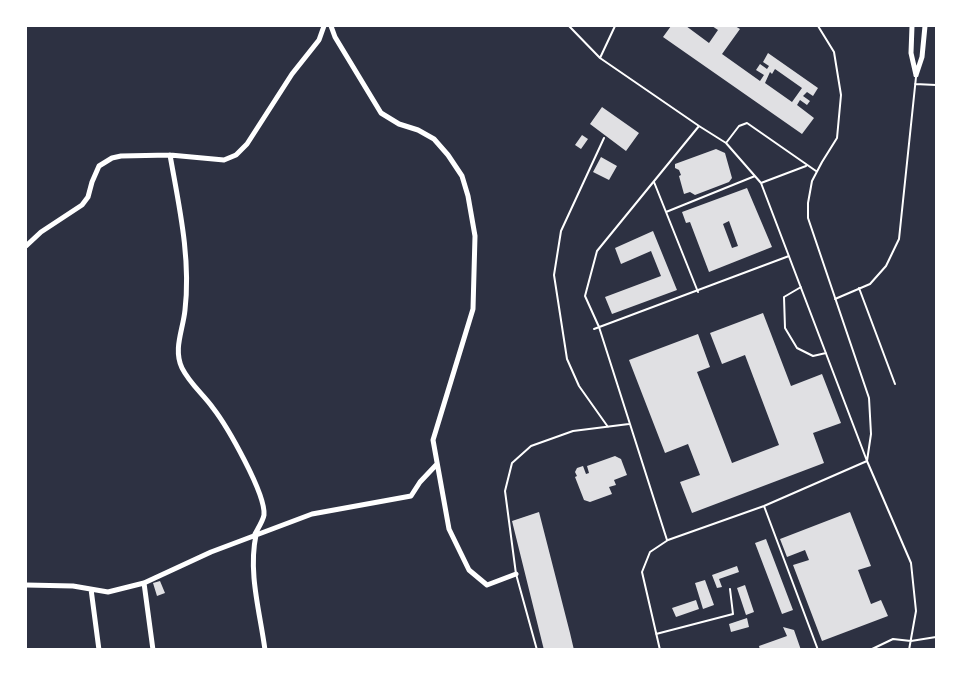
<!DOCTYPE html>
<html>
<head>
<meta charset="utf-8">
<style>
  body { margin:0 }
  #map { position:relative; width:962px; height:675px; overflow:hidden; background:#2d3142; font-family:Inter,sans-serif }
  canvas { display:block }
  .frame { position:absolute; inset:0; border:27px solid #fff; pointer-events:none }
</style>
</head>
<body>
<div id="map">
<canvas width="962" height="675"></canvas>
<div class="frame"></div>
</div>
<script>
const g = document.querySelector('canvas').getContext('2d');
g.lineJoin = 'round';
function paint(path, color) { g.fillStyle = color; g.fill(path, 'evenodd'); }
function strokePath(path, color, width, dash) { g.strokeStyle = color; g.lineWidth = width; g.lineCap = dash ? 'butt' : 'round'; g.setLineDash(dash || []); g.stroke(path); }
paint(new Path2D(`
  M671 26H686L709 43 718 30 712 26H735L740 29 722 54 760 81 764 75 756 70 760 64 767 69 769 66 763 62 768 53 818 88 813 96 807 92 803 96 810 101 807 105 800 100 797 105 814 118 802 134 663 37ZM775 69 802 88 792 102 765 83 770 72 772 74Z
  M602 107 639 133 626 151 590 124Z
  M582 135 588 139 581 149 575 145Z
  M716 149 725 153 732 178 729 182 695 195 690 192 684 194 679 176 681 175 679 170 675 168V164Z
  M601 157 617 166 609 180 593 172Z
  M747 188 772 247 709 272 690 222 686 223 682 212ZM729 221 738 246 732 248 723 224Z
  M653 231 677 290 612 314 605 297 661 276 651 251 621 264 615 248Z
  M763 313 791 386 822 374 841 423 813 433 824 463 692 513 680 482 700 475 688 444 665 453 629 360 698 334 710 367 697 372 732 463 779 445 745 355 722 364 710 333Z
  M615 456 621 459 627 475 614 480 616 485 609 487 612 494 590 502 584 500 575 477 577 476 575 472 577 468 583 466 586 474 589 473 587 466Z
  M539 512 570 633 574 650H544L542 642 512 521Z
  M850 512 871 566 858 570 871 604 881 600 888 616 822 641 793 565 809 560 805 550 787 557 780 539Z
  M766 539 793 610 782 614 755 543Z
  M737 566 739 572 719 579 722 587 717 588 712 575Z
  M705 580 714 605 703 609 695 583Z
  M160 581 165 593 157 596 153 583Z
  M745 585 754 612 746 615 737 588Z
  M696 600 699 609 676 617 672 608Z
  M747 618 749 627 731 632 729 624Z
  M783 627 794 630 801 650H760L759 646 787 636Z`), '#e0e0e3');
strokePath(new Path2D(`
  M569 26 600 58 699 126 726 143 761 183 867 461 911 563 916 611 909 650
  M600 58 615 26
  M915 84 936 85
  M604 138 561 231 554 275 567 359 579 386 608 427
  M726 143 739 126 747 123 816 171
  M654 182 698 292
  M761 183 806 166
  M666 212 755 176
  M801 287 784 297 785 328 797 348 813 356 826 353
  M859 288 895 384
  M835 299 870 284 886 266 899 239 916 77
  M594 329 789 256
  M764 506 818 650
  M667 540 599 327 585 296 597 251 699 126
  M656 634 733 614 730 589
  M537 650 516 574 505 491 512 463 531 446 573 431 629 424
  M660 650 642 572 650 552 668 540 764 506 867 461 871 434 869 398 808 218V203L812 181 822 162 837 138 841 95 834 52 818 26
  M870 650 893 639 911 641 936 637`), '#fff', 2);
strokePath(new Path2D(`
  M331 26 335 37 381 113 399 124 418 130 434 139 448 155 462 176 468 196 475 236 473 309 433 440 449 529 469 570 487 585 516 574
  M912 26 911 53 916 75
  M916 75 922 57 925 26
  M170 155C179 206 191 258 185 310 183 330 173 349 182 368 190 384 203 394 213 408 227 426 266 494 264 515 263 521 257 530 254 536
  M26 246 41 232 82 205 88 197 92 182 99 166 112 158 121 156 170 155 224 160 236 155 247 144 292 74 319 40 324 26
  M256 535C248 573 260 612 265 650
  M144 583 153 650
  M26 585 73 586 108 592 144 583 211 552 312 514 411 496 420 482 437 464
  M91 589 99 650`), '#fff', 5);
</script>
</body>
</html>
